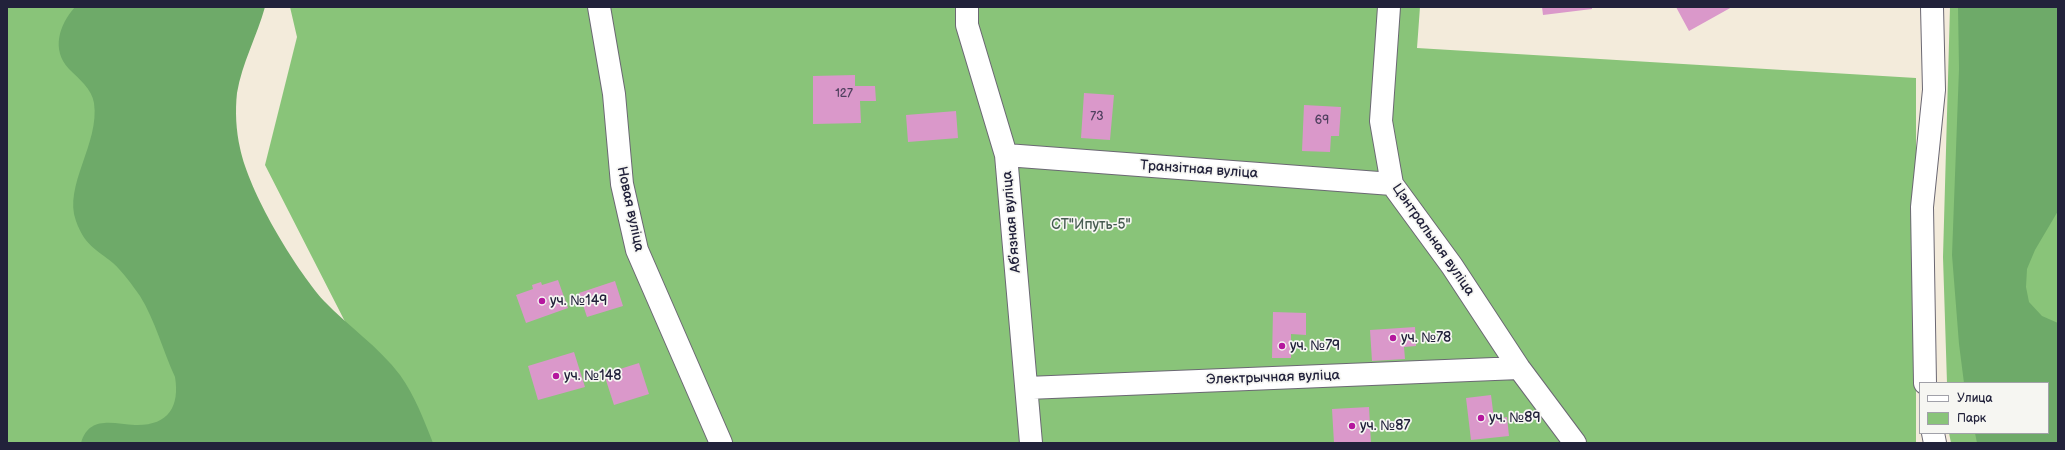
<!DOCTYPE html>
<html>
<head>
<meta charset="utf-8">
<style>
  body { margin:0 }
  #map { position:relative; width:2065px; height:450px; overflow:hidden; background:#f3ebdb; font-family:"Balsamiq Sans",sans-serif }
  canvas { display:block }
  .frame { position:absolute; inset:0; border:8px solid #22223b; pointer-events:none }
  .legend { position:absolute; left:1919px; top:382px; width:130px; height:52px; box-sizing:border-box; background:#f6f6f2; border:1px solid #a1a1a9; margin:0; padding:5px 7px; list-style:none; font-size:12px; color:#22223b }
  .legend li { display:flex; align-items:center; gap:8px; height:20px }
  .legend b { width:20px; border:1px solid #a1a1a9 }
</style>
</head>
<body>
<div id="map">
<canvas width="2065" height="450"></canvas>
<div class="frame"></div>
<ul class="legend">
<li><b style="height:5px;background:#fff"></b>Улица</li>
<li><b style="height:11px;background:#89c479"></b>Парк</li>
</ul>
</div>
<script>
const g = document.querySelector('canvas').getContext('2d');
g.lineJoin = 'round';
function paint(path, color) { g.fillStyle = color; g.fill(path, 'evenodd'); }
function strokePath(path, color, width, dash) { g.strokeStyle = color; g.lineWidth = width; g.lineCap = dash ? 'butt' : 'round'; g.setLineDash(dash || []); g.stroke(path); }
function write(font, color, halo, rows, align = 'center') {
  g.font = font + ' "Balsamiq Sans",sans-serif'; g.lineWidth = 3.5; g.setLineDash([]); g.textBaseline = 'middle'; g.strokeStyle = halo; g.fillStyle = color; for (const [text, x, y, turn = 0] of rows) {
    g.save(); g.translate(x, y); g.rotate((+turn || 0) * Math.PI / 180); g.textAlign = isNaN(turn) ? turn : align; if (halo) g.strokeText(text, 0, 0); g.fillText(text, 0, 0); g.restore();
  }
}
paint(new Path2D(`
  M7 7H184L172 101 354 443H7Z
  M290 7H1420L1417 48 1916 78V443H407L265 165 297 37Z
  M1950 7H2058V443H1951L1949 433H2048V383H1947L1943 257Z`), '#89c479');
paint(new Path2D(`
  M75 7H265C257 36 242 63 237 93 235 111 236 131 240 148 249 192 294 267 324 301 348 326 379 347 400 375 415 396 424 420 433 443H81C89 415 114 424 135 425 168 426 180 407 175 377 163 351 155 320 140 296 132 285 123 272 113 263 95 248 85 246 76 221 63 186 100 143 94 103 92 89 79 79 69 69 51 50 59 25 75 7Z
  M1958 7H2058V211L2035 250 2027 269 2026 287 2029 302 2042 316 2058 323V443H1977L1975 433H2048V383H1964L1959 344 1952 255 1959 69Z`), '#6eaa69');
paint(new Path2D(`
  M1542 7H1592V9L1543 15Z
  M1676 7H1732L1689 31Z
  M855 75V86H875L876 101H860L861 123 813 124V76Z
  M1084 93 1114 95 1110 140 1081 138Z
  M1304 105 1341 107 1339 136H1331L1330 152 1302 151Z
  M956 111 958 138 908 142 906 115Z
  M558 280 568 308 526 323 516 295 533 289 532 285 541 282 542 285Z
  M615 281 623 306 587 317 579 293Z
  M1273 312 1306 313V335L1291 334V358H1272Z
  M1415 327 1416 346 1404 347 1405 359 1372 361 1370 330Z
  M574 352 585 387 538 400 528 366Z
  M639 363 649 394 614 405 604 374Z
  M1491 395 1494 419 1507 417 1509 436 1471 440 1466 398Z
  M1369 407 1371 443H1334L1332 409Z`), '#da98ca');
const street = new Path2D(`
  M599 7 614 94 622 184 637 250 721 443
  M967 7V25L1006 155 1031 443
  M1389 7 1381 121 1392 184 1452 266 1519 368 1575 443
  M1006 155 1392 184
  M1925 383 1922 207 1934 90 1932 7
  M1027 388 1519 368
  M1933 433 1935 443`);
strokePath(street, '#6b6873', 24);
strokePath(street, '#fff', 22);
for (const [x, y, r, color] of [
  [542,301,4,"#b5179e"],
  [1393,338,4,"#b5179e"],
  [1282,346,4,"#b5179e"],
  [556,376,4,"#b5179e"],
  [1481,418,4,"#b5179e"],
  [1352,426,4,"#b5179e"]
]) { const dot = new Path2D(); dot.arc(x, y, r, 0, 2 * Math.PI); g.fillStyle = color; g.fill(dot); strokePath(dot, '#f6f6f2', 1.5); }
write('12px', '#50405f', null, [
  ["127",844,94],
  ["73",1097,117],
  ["69",1322,121]
]);
write('14px', '#22223b', '#f6f6f2', [
  ["Транзітная вуліца",1199,170,4],
  ["Новая вуліца",630,209,78],
  ["Абʼязная вуліца",1012,222,-95],
  ["Цэнтральная вуліца",1433,240,55],
  ["Электрычная вуліца",1273,378,-2]
]);
write('14px', '#465b51', '#f6f6f2', [
  ["СТ\"Ипуть-5\"",1091,225]
]);
write('14px', '#22223b', '#f6f6f2', [
  ["уч. №149",550,301],
  ["уч. №78",1401,338],
  ["уч. №79",1290,346],
  ["уч. №148",564,376],
  ["уч. №89",1489,418],
  ["уч. №87",1360,426]
], 'left');
</script>
</body>
</html>
